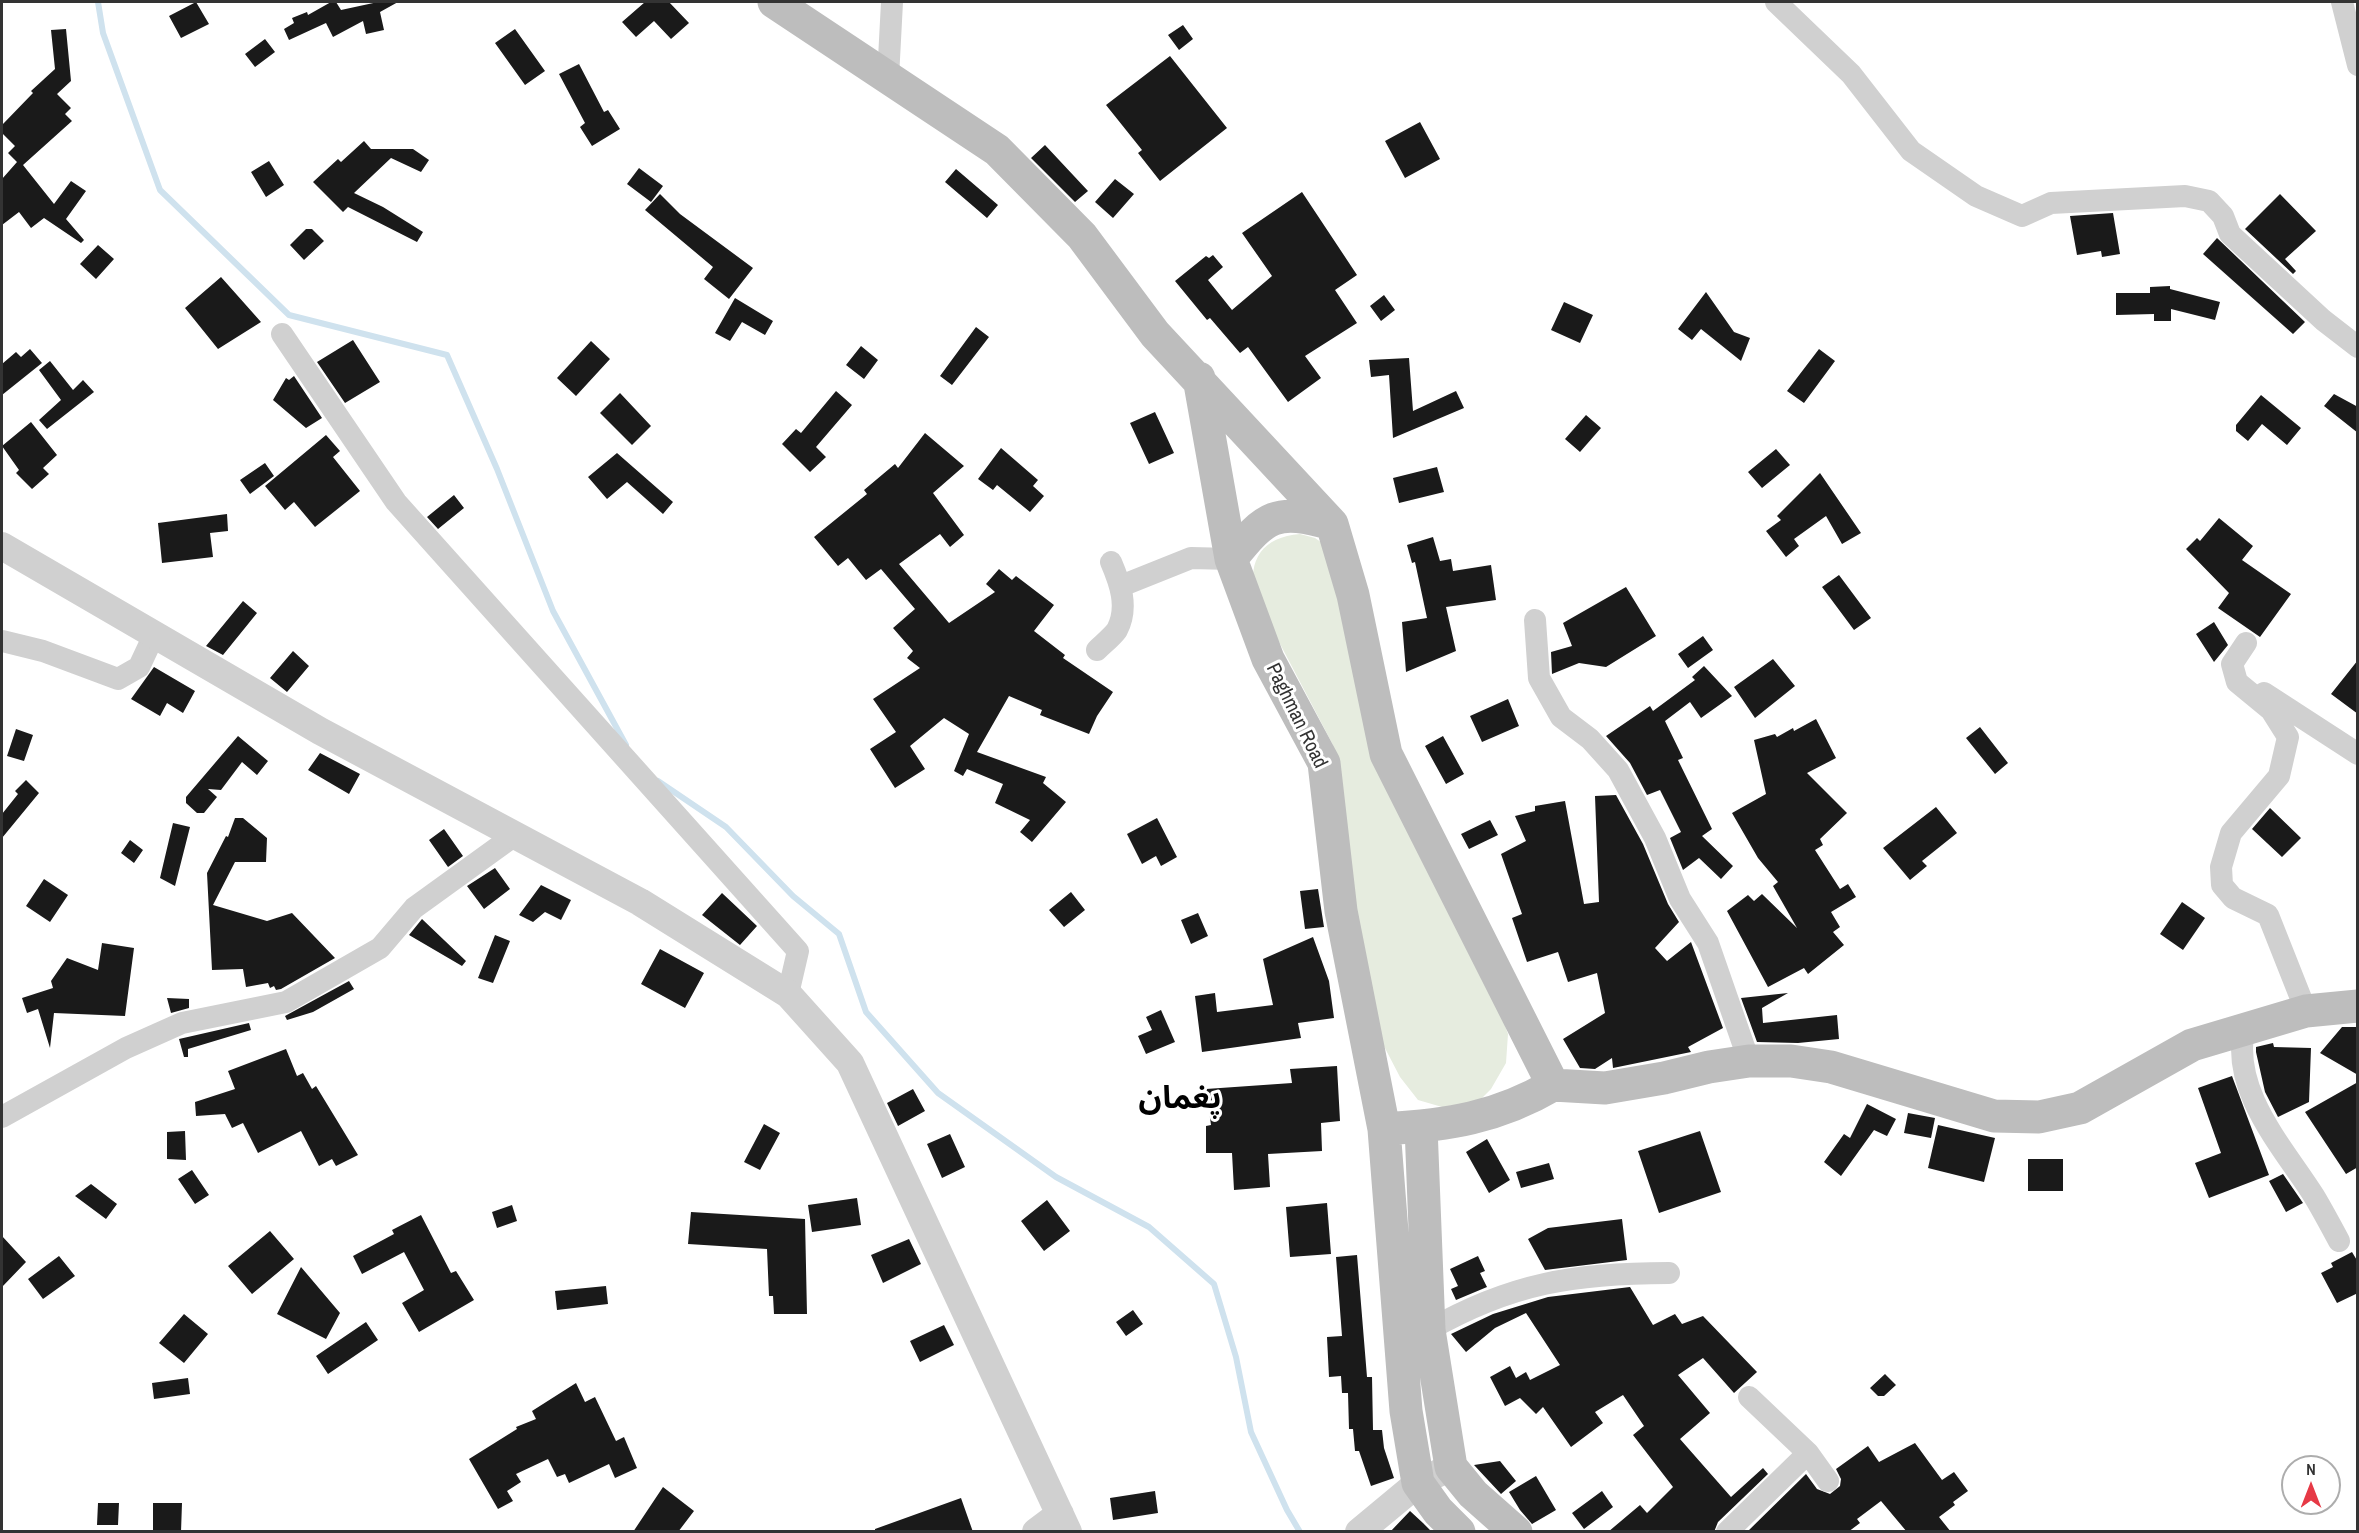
<!DOCTYPE html>
<html>
<head>
<meta charset="utf-8">
<style>
  body { margin:0 }
  #map { position:relative; width:2359px; height:1533px; overflow:hidden; background:#fff; font-family:"Archivo Narrow",sans-serif }
  canvas { display:block }
  .frame { position:absolute; inset:0; border:3px solid #333; pointer-events:none }
  .north { position:absolute; left:2281px; top:1455px; width:60px; height:60px; box-sizing:border-box; background:#fff; border:2px solid #adadad; border-radius:50%; rotate:0deg; font-size:16px; font-weight:700; line-height:24px; text-align:center; color:#333 }
  .north::after { content:''; display:block; margin:auto; width:21px; height:27px; background:#e63946; clip-path:polygon(50% 0,100% 100%,50% 72%,0 100%) }
</style>
</head>
<body>
<div id="map">
<canvas width="2359" height="1533"></canvas>
<div class="frame"></div>
<div class="north">N</div>
</div>
<script>
const g = document.querySelector('canvas').getContext('2d');
g.lineJoin = 'round';
function paint(path, color) { g.fillStyle = color; g.fill(path, 'evenodd'); }
function strokePath(path, color, width, dash) { g.strokeStyle = color; g.lineWidth = width; g.lineCap = dash ? 'butt' : 'round'; g.setLineDash(dash || []); g.stroke(path); }
function write(font, color, halo, rows, align = 'center') {
  g.font = font + ' "Archivo Narrow","Noto Sans Arabic",sans-serif'; g.lineWidth = 6; g.setLineDash([]); g.textBaseline = 'middle'; g.strokeStyle = halo; g.fillStyle = color; for (const [text, x, y, turn = 0] of rows) {
    g.save(); g.translate(x, y); g.rotate((+turn || 0) * Math.PI / 180); g.textAlign = isNaN(turn) ? turn : align; if (halo) g.strokeText(text, 0, 0); g.fillText(text, 0, 0); g.restore();
  }
}
paint(new Path2D(`
  M1300 534 1315 538 1328 547 1368 743 1484 965 1508 1034 1506 1063 1491 1089 1477 1103 1449 1109 1418 1100 1400 1077 1374 1027 1341 826 1333 745 1255 596C1247 559 1263 537 1300 534Z`), '#e6ecdf');
strokePath(new Path2D(`
  M98 2 103 33 160 190 289 315 447 355 497 469 553 611 626 745
  M658 781 726 827 793 896 839 934 866 1012 938 1093 1056 1177 1149 1227 1214 1284 1236 1357 1251 1432 1287 1510 1300 1532`), '#cfe2ee', 6);
paint(new Path2D(`
  M196 2 209 24 181 38 169 16Z
  M331 2H336L341 10 378 2H398L380 12 384 30 366 34 363 21 333 37 326 23 289 40 284 29 294 23 292 18 307 12 308 15Z
  M645 2H669L689 23 671 39 654 21 636 37 622 22Z
  M1183 25 1193 39 1179 50 1168 35Z
  M66 29 71 81 57 94 71 108 65 114 72 121 23 165 54 204 71 181 86 191 66 219 84 240 81 243 44 218 31 228 19 212 2 225V179L17 162 8 153 15 146 2 133V125L33 93 31 91 55 69 51 30Z
  M515 29 545 71 525 85 495 43Z
  M265 39 275 52 255 67 245 54Z
  M1170 56 1227 128 1160 181 1138 153 1142 150 1106 105Z
  M579 64 604 112 608 110 620 129 592 146 580 127 585 123 559 74Z
  M1420 122 1440 159 1405 178 1385 141Z
  M364 141 371 149H413L429 160 421 172 391 158 354 193 383 207 423 232 417 242 348 207 343 212 313 182 338 159 341 162Z
  M1045 145 1088 191 1075 202 1031 158Z
  M269 161 284 185 266 197 251 172Z
  M639 168 663 186 651 202 627 184Z
  M956 169 998 205 987 218 945 182Z
  M1115 179 1134 194 1113 218 1095 202Z
  M1302 192 1357 275 1335 290 1357 323 1305 356 1321 378 1288 402 1248 347 1240 353 1210 318 1207 320 1175 281 1206 256 1209 258 1213 255 1223 267 1208 280 1232 310 1272 276 1242 233Z
  M660 194 680 214 753 268 729 299 704 279 713 267 645 210Z
  M2280 194 2316 231 2285 259 2296 271 2293 274 2245 229Z
  M2113 213 2120 254 2102 257 2101 251 2077 255 2070 216Z
  M306 229H312L324 241 304 260 290 245Z
  M2217 238 2305 322 2293 334 2203 254Z
  M98 245 114 259 96 279 80 264Z
  M221 277 261 322 218 349 185 308Z
  M2170 286V289L2220 302 2215 320 2171 309V321H2154V314L2116 315V293H2150V287Z
  M1706 292 1734 332 1750 338 1741 361 1701 329 1692 340 1678 329Z
  M1384 295 1395 310 1381 321 1370 306Z
  M735 298 773 321 765 335 742 322 730 341 715 333Z
  M1564 302 1593 315 1580 343 1551 330Z
  M976 327 989 337 952 385 940 376Z
  M353 340 380 382 345 403 317 362Z
  M591 341 610 359 576 396 557 378Z
  M861 346 878 360 864 379 846 365Z
  M30 349 42 363 2 395V364L16 352 21 357Z
  M1819 349 1835 361 1804 403 1787 391Z
  M1409 358 1413 411 1456 391 1464 408 1393 438 1389 375 1371 377 1369 360Z
  M50 361 73 390 83 380 94 392 47 429 39 420 61 400 39 370Z
  M294 376 322 418 306 428 273 400 286 378 289 380Z
  M836 391 852 405 816 447 826 457 810 472 782 444 796 429 801 433Z
  M620 393 651 426 632 445 600 413Z
  M2334 394 2358 407V433L2324 406Z
  M2261 395 2301 428 2287 445 2262 424 2248 441 2236 431V425Z
  M1155 412 1174 453 1149 464 1130 423Z
  M1586 415 1601 428 1580 452 1565 439Z
  M31 422 57 455 43 468 49 474 32 489 16 473 19 470 2 446Z
  M925 433 964 466 933 493 964 535 950 547 940 534 899 564 949 623 995 592 986 584 999 569 1012 580 1016 576 1054 605 1034 631 1065 655 1063 658 1113 692 1097 716 1089 734 1040 715 1042 710 1009 696 977 752 1046 777 1043 783 1066 802 1032 842 1020 832 1030 820 995 803 1003 784 967 769 963 776 954 771 969 734 944 718 910 746 925 769 895 788 870 749 896 732 873 699 920 668 907 658 913 651 893 628 915 609 881 569 866 580 848 558 838 566 814 537 867 494 864 490 895 464 898 468Z
  M326 435 340 451 333 457 360 491 315 527 294 502 285 510 265 486Z
  M1001 448 1038 480 1033 486 1044 496 1030 512 997 485 993 490 978 479Z
  M1776 449 1790 465 1762 488 1748 472Z
  M617 453 673 502 663 514 627 482 607 499 588 477Z
  M265 463 274 476 250 494 240 480Z
  M1437 467 1444 492 1399 503 1393 478Z
  M1820 473 1861 533 1842 544 1826 516 1794 539 1799 546 1786 557 1766 531 1781 520 1777 516Z
  M454 495 464 508 438 529 427 517Z
  M227 514 228 531 210 533 213 557 162 563 158 523Z
  M2219 518 2253 546 2242 560 2291 594 2260 637 2218 608 2229 593 2186 549 2197 538 2200 541Z
  M1433 537 1440 561 1451 559 1453 571 1491 565 1496 600 1446 607 1456 651 1406 672 1402 622 1427 618 1415 562 1412 563 1407 545Z
  M1839 575 1871 618 1854 630 1822 587Z
  M1626 587 1656 636 1606 667 1579 663 1552 674 1551 652 1572 646 1563 623Z
  M243 601 257 613 223 655 206 646Z
  M2214 622 2228 645 2214 662 2196 634Z
  M1703 636 1713 650 1688 668 1678 654Z
  M293 651 309 666 287 692 270 678Z
  M1773 659 1795 686 1755 718 1734 687Z
  M2358 660V714L2331 694Z
  M1704 666 1732 696 1701 718 1690 702 1665 721 1683 758 1678 760 1712 829 1702 836 1733 866 1721 879 1699 858 1683 870 1670 838 1681 832 1660 790 1647 795 1630 763 1606 736 1650 706 1653 711 1695 680 1692 677Z
  M154 667 195 691 183 713 167 703 160 716 131 699Z
  M1508 699 1519 726 1482 742 1470 716Z
  M1816 719 1836 758 1807 773 1847 813 1820 839 1823 845 1815 850 1840 889 1848 884 1856 897 1831 912 1840 927 1833 932 1844 945 1808 974 1804 968 1768 987 1727 911 1748 895 1754 901 1762 894 1797 928 1773 886 1778 882 1758 858 1732 813 1766 794 1754 740 1775 734 1777 737 1793 728 1794 731Z
  M1980 727 2008 763 1995 774 1966 738Z
  M16 729 33 735 24 761 7 756Z
  M238 736 268 761 257 775 242 762 221 790 208 789 217 797 204 813H197L186 803V797Z
  M1443 736 1464 774 1446 784 1425 746Z
  M320 753 360 774 349 794 308 770Z
  M26 780 39 793 2 838V814L18 794 15 791Z
  M1616 795 1643 844 1668 904 1679 922 1655 948 1667 961 1691 942 1723 1028 1688 1047 1691 1052 1613 1068 1612 1058 1595 1069 1580 1068 1563 1039 1605 1013 1597 973 1568 982 1558 952 1527 962 1512 918 1522 914 1501 854 1526 841 1515 816 1535 811V806L1565 801 1584 904 1599 902 1595 796Z
  M1936 807 1957 833 1922 861 1927 866 1910 880 1883 848Z
  M2270 808 2301 838 2282 857 2252 829Z
  M235 818H243L267 838 266 862H235L213 905 267 921 292 913 335 958 281 989 276 990 274 986 270 988 268 983 246 987 243 969 212 970 207 873 226 836 228 837Z
  M1157 818 1177 857 1161 866 1156 856 1142 864 1127 834Z
  M1490 820 1498 835 1469 849 1461 834Z
  M173 823 190 827 175 886 160 878Z
  M444 829 463 856 448 867 429 840Z
  M130 840 143 850 134 863 121 853Z
  M495 868 510 889 484 909 467 886Z
  M44 879 68 895 50 922 26 906Z
  M541 885 571 900 561 920 545 912 533 922 519 915Z
  M1318 889 1324 927 1305 929 1300 891Z
  M1071 892 1085 910 1064 927 1049 910Z
  M722 893 757 926 740 945 702 915Z
  M2182 902 2205 918 2183 950 2160 934Z
  M1198 913 1208 936 1191 944 1181 920Z
  M422 919 466 961 462 966 409 935Z
  M495 935 510 941 493 983 478 978Z
  M1313 937 1329 981 1334 1018 1298 1023 1301 1038 1202 1052 1195 996 1215 993 1217 1012 1273 1005 1263 959Z
  M102 943 134 948 125 1016 54 1013 50 1048 38 1009 27 1013 22 998 53 988 51 981 67 958 98 970Z
  M660 949 704 973 685 1008 641 984Z
  M349 981 354 989 313 1012 287 1020 285 1016Z
  M1788 993 1762 1008 1763 1023 1837 1015 1839 1039 1798 1043 1757 1042 1741 998Z
  M167 998 189 999V1008L171 1013Z
  M1161 1010 1175 1042 1146 1054 1138 1036 1152 1030 1146 1017Z
  M249 1023 251 1030 188 1049V1057H184L179 1039Z
  M2342 1027H2358V1075L2320 1053Z
  M2273 1043 2274 1047 2311 1048 2309 1102 2278 1117 2265 1092 2256 1052V1047Z
  M286 1049 297 1076 303 1073 312 1089 316 1086 358 1155 336 1166 332 1159 319 1166 301 1131 258 1153 243 1123 232 1128 225 1114 196 1116 195 1102 235 1089 228 1071Z
  M1337 1066 1340 1121 1321 1123 1322 1151 1268 1154 1270 1187 1234 1190 1232 1153H1206V1126L1211 1125 1206 1089 1292 1083 1290 1069Z
  M2232 1076 2269 1175 2209 1198 2195 1163 2221 1153 2198 1088Z
  M2358 1082V1167L2346 1174 2305 1112Z
  M913 1089 925 1111 898 1126 887 1103Z
  M1867 1104 1896 1119 1887 1136 1874 1130 1841 1176 1824 1162 1844 1134 1850 1138Z
  M1908 1113 1935 1118 1931 1138 1904 1133Z
  M764 1124 780 1133 760 1170 744 1162Z
  M1938 1125 1995 1138 1984 1182 1928 1168Z
  M185 1131 186 1160 167 1159V1132Z
  M1700 1131 1721 1192 1659 1213 1638 1151Z
  M950 1134 965 1167 942 1178 927 1144Z
  M1487 1139 1510 1180 1489 1193 1466 1152Z
  M2028 1159H2063V1191H2028Z
  M1549 1163 1554 1179 1521 1188 1516 1172Z
  M192 1170 209 1195 195 1204 178 1179Z
  M2283 1174 2303 1203 2286 1212 2269 1181Z
  M91 1184 117 1204 106 1219 75 1196Z
  M857 1198 861 1225 812 1232 808 1205Z
  M1047 1200 1070 1231 1044 1251 1021 1221Z
  M1327 1203 1331 1254 1290 1257 1286 1207Z
  M512 1205 517 1221 497 1228 492 1212Z
  M691 1212 805 1219 807 1314H774L773 1296H769L767 1249 688 1244Z
  M421 1215 451 1273 456 1271 474 1300 419 1332 402 1303 424 1290 404 1252 362 1274 353 1256 394 1234 392 1230Z
  M1622 1219 1627 1260 1545 1270 1528 1239 1548 1228Z
  M270 1231 294 1259 252 1294 228 1266Z
  M2 1236 26 1262 2 1287Z
  M909 1239 921 1264 883 1283 871 1255Z
  M2352 1252 2358 1262V1293L2337 1303 2321 1273 2333 1267 2331 1263Z
  M1357 1255 1367 1377H1372L1373 1430H1382L1384 1448 1394 1478 1371 1486 1359 1451H1355L1353 1429H1349L1348 1393H1342L1341 1376 1329 1377 1327 1337 1342 1336 1336 1257Z
  M59 1256 75 1276 43 1299 28 1279Z
  M1478 1256 1485 1271 1480 1273 1487 1287 1456 1300 1451 1289 1458 1286 1450 1269Z
  M301 1267 340 1313 326 1339 277 1314Z
  M606 1286 608 1304 557 1310 555 1291Z
  M1630 1287 1653 1325 1675 1314 1682 1324 1703 1316 1757 1372 1734 1393 1703 1358 1678 1375 1710 1413 1680 1439 1731 1497 1763 1468 1768 1474 1718 1522 1714 1532H1608L1640 1505 1647 1513 1673 1487 1633 1435 1644 1426 1623 1395 1595 1412 1603 1423 1571 1447 1543 1407 1536 1414 1520 1398 1505 1406 1490 1377 1510 1366 1516 1378 1526 1372 1530 1380 1560 1365 1526 1313 1495 1328 1466 1352 1451 1334 1493 1314 1548 1297Z
  M1133 1310 1143 1324 1126 1336 1116 1322Z
  M184 1314 208 1334 184 1363 159 1343Z
  M366 1322 378 1340 328 1374 316 1356Z
  M944 1325 954 1345 920 1362 910 1341Z
  M1885 1374 1896 1385 1884 1396H1878L1870 1388Z
  M188 1378 190 1394 154 1399 152 1383Z
  M576 1383 585 1402 595 1397 616 1441 624 1437 637 1468 615 1478 609 1464 569 1483 565 1474 557 1477 548 1459 516 1474 521 1482 507 1491 513 1501 498 1509 469 1459 517 1429 516 1427 536 1419 532 1411Z
  M1915 1443 1942 1480 1954 1472 1968 1491 1953 1502 1955 1505 1939 1517 1951 1532H1907L1881 1501 1857 1519 1860 1523 1848 1532H1747L1806 1474 1817 1489 1830 1494 1840 1486 1841 1479 1836 1469 1868 1446 1879 1462Z
  M1500 1461 1516 1481 1501 1494 1474 1465Z
  M1536 1476 1556 1510 1532 1524 1520 1510 1509 1492Z
  M663 1487 694 1511 678 1532H633Z
  M1155 1491 1158 1513 1113 1520 1110 1498Z
  M1602 1491 1613 1507 1584 1529 1572 1513Z
  M961 1498 973 1532H875V1529Z
  M98 1503H119L118 1525H97Z
  M153 1503H182L181 1532H153Z
  M1410 1511 1423 1523 1432 1532H1390Z`), '#1a1a1a');
strokePath(new Path2D(`
  M1776 2 1851 74 1911 151 1976 196 2022 216 2051 203 2185 196 2209 201 2223 216 2230 234 2323 320 2358 347
  M2342 2 2358 65
  M888 78 892 2
  M282 334 396 502 798 951 788 994
  M1121 586 1191 558 1231 559
  M1535 620 1539 678 1561 717 1590 739 1618 770 1655 838 1680 899 1708 943 1749 1061
  M2 641 43 651 118 679 139 667 154 635
  M2246 643 2232 664 2237 682 2271 710 2288 737 2279 776 2231 833 2221 867 2222 885 2233 898 2268 915 2306 1011
  M1097 650C1103 644 1112 637 1117 630 1129 607 1120 583 1111 562
  M2264 693 2358 754
  M2244 1029C2231 1092 2283 1147 2314 1196 2323 1211 2331 1226 2339 1241
  M2 1117 126 1048 182 1023 286 1002 380 948 414 908 515 835
  M1429 1330C1511 1283 1576 1273 1669 1273
  M1749 1397 1808 1453 1828 1481
  M1727 1532 1808 1453`), '#d0d0d0', 22);
strokePath(new Path2D(`
  M2 546 320 731 640 902 788 994 850 1063 1068 1532
  M1036 1532 1060 1514
  M1359 1532 1418 1483 1451 1467`), '#d0d0d0', 28);
strokePath(new Path2D(`
  M774 2 997 150 1082 236 1155 334 1332 524 1353 595 1386 754 1553 1085C1497 1118 1448 1125 1384 1129
  M1199 378 1231 559 1268 659 1324 763 1341 911 1384 1129 1406 1411 1418 1483 1438 1511 1459 1532
  M1231 559C1266 515 1276 508 1332 524
  M1553 1085 1605 1088 1664 1078 1709 1067 1749 1061H1791L1831 1067 1994 1116 2039 1117 2080 1108 2192 1045 2306 1011 2358 1006
  M1421 1127 1429 1330 1451 1467 1473 1494 1516 1532`), '#bdbdbd', 33);
write('20px', '#333', '#fff', [
  ["Paghman Road",1296,716,64]
]);
write('bold 32px', '#000', '#fff', [
  ["پغمان",1180,1099]
]);
</script>
</body>
</html>
